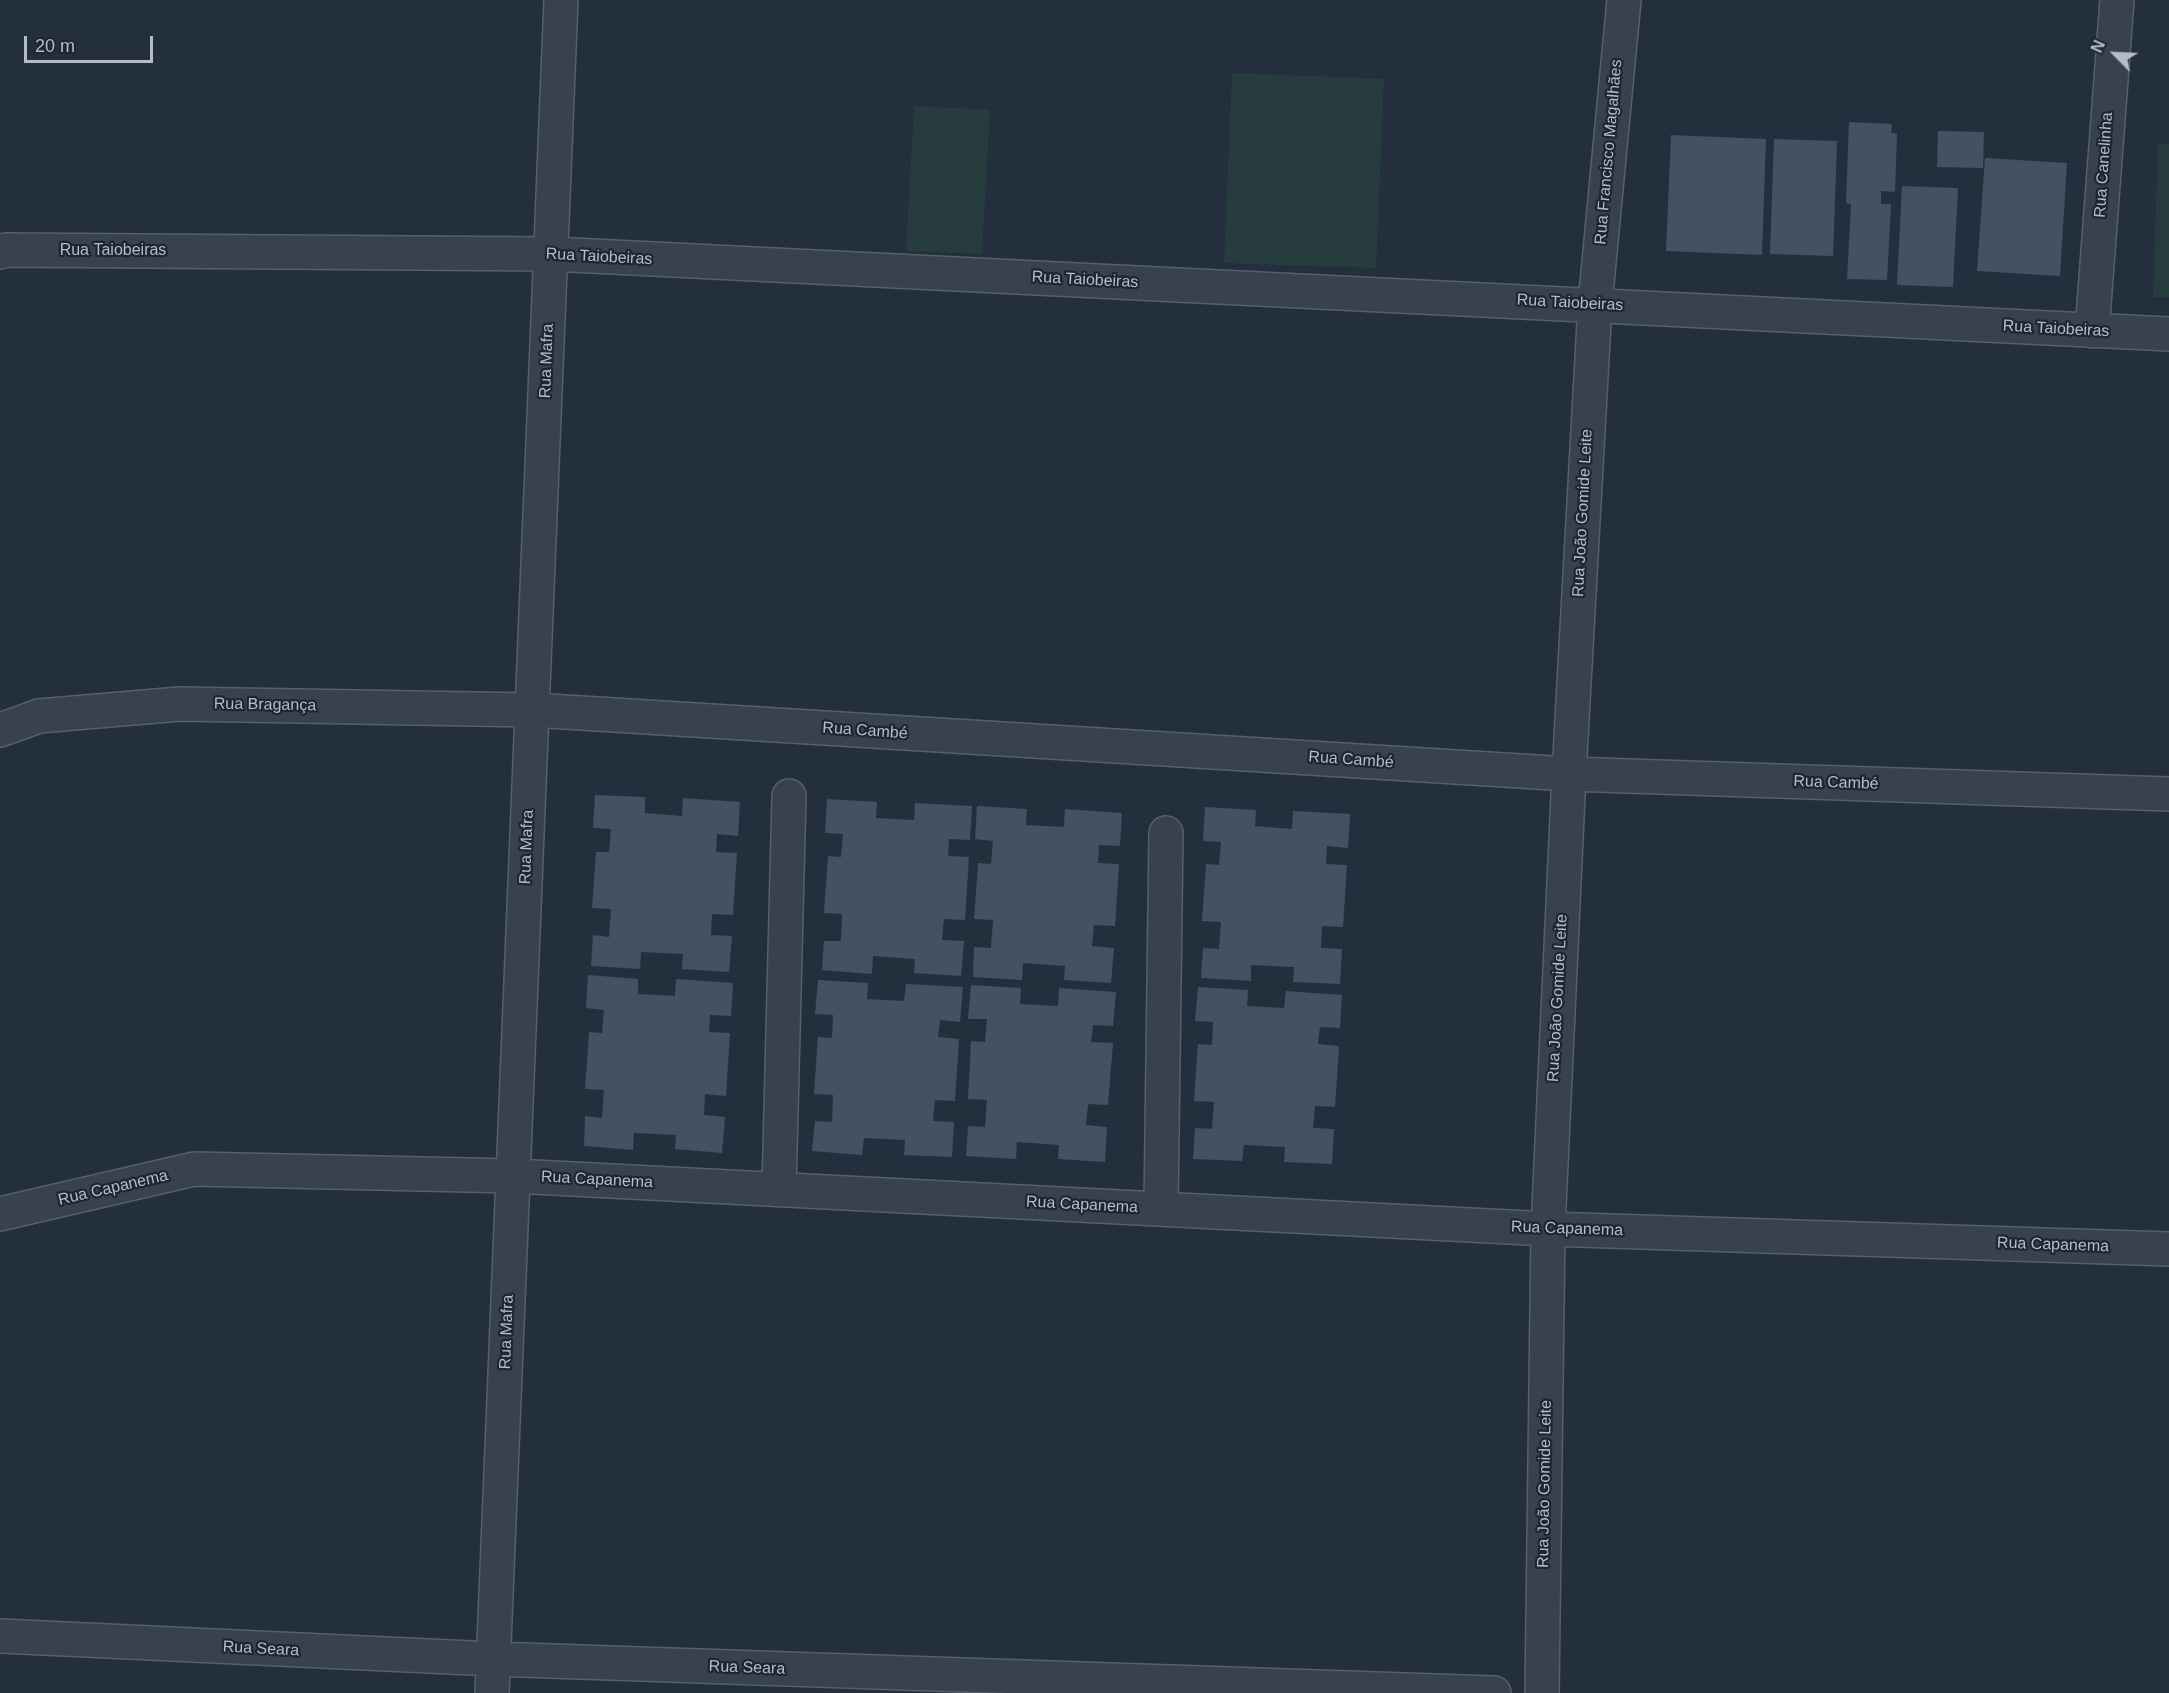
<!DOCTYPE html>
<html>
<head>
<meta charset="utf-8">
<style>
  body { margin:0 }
  #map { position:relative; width:2169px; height:1693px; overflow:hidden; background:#242f3e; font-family:Arial,sans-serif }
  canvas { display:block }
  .north { position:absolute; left:2085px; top:24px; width:60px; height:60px; -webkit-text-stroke:4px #1d2633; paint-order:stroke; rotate:294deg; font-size:16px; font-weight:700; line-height:24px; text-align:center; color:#b4bcc9 }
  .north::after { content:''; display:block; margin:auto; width:21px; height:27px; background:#b4bcc9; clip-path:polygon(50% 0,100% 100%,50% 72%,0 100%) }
  .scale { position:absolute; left:24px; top:36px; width:129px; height:27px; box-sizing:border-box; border:3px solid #b4bcc9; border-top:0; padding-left:8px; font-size:18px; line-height:21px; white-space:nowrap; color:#b4bcc9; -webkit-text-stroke:4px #1d2633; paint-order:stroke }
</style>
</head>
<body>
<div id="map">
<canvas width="2169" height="1693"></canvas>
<div class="north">N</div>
<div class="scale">20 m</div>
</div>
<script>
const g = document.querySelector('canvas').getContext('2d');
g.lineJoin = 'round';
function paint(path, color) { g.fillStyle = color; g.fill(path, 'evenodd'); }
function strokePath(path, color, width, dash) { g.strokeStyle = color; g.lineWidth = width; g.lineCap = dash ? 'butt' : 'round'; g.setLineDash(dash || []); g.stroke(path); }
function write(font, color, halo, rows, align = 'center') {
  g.font = font + ' Arial,sans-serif'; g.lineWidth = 4.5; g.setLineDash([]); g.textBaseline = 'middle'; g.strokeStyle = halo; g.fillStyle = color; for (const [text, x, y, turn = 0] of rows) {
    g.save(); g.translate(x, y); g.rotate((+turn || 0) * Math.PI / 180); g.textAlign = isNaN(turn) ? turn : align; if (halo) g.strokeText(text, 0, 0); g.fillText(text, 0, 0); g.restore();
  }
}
paint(new Path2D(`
  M1232 73 1384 79 1376 268 1224 263Z
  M914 106 990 110 982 254 906 251Z
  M2158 143 2169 144V297H2153Z`), '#263c3f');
paint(new Path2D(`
  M1849 122 1892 124 1891 133 1897 134 1895 192 1881 191V204H1891L1887 280 1847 279 1851 204 1846 203Z
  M1938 131 1984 132 1983 168 1937 167Z
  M1671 135 1766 139 1762 255 1666 251Z
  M1774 139 1837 141 1833 256 1770 254Z
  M1985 158 2067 163 2060 276 1977 271Z
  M1902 186 1958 188 1953 287 1897 285Z
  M595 795 645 797V813L682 816 683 798 740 802 738 836 717 834 716 852 737 853 733 915 712 914 711 935 732 936 729 972 682 969 683 954 641 952 640 969 591 966 593 935 609 937 611 909 592 908 596 852H609L611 829 593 828Z
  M827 799 877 802 876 818 914 820 915 803 972 806 970 840 949 839 948 856 969 857 965 920 944 919 942 940 964 941 961 976 914 973 915 959 873 956 872 974 822 970 824 941H841L842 914 824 913 828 856 841 857 843 834 825 833Z
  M977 806 1027 809 1026 825 1064 827 1065 809 1122 813 1120 846 1099 845 1098 863 1119 864 1115 926 1094 925 1092 946 1114 948 1111 983 1064 980 1065 966 1023 963 1022 980 973 977 974 947 991 948 993 920 974 919 978 863 991 864 993 841 975 839Z
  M1205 807 1256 810 1255 826 1292 829 1293 811 1350 814 1348 848 1327 846 1326 864 1347 865 1343 927 1322 926 1321 948 1342 949 1340 984 1293 982 1294 967 1251 965V981L1201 978 1203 948 1219 949 1221 922 1202 921 1206 864 1219 865 1221 842 1203 841Z
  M588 975 638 979V994L675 996 676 979 733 983 731 1016 710 1015 709 1032 730 1033 726 1096 705 1094 704 1115 725 1117 722 1153 675 1149 676 1135 634 1133 633 1150 584 1146 585 1116 602 1118 604 1090 585 1089 589 1032 602 1033 604 1010 586 1008Z
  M818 980 868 983 867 999 904 1001 906 984 963 987 960 1022 940 1020 938 1037 959 1039 955 1101 935 1100 933 1121 954 1122 952 1157 904 1155 905 1140 864 1138 862 1155 812 1151 815 1121 832 1122 833 1095 814 1094 818 1037 832 1038 833 1015 815 1014Z
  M971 985 1021 988 1020 1004 1058 1006 1059 988 1116 992 1113 1026 1093 1025 1091 1042 1113 1043 1108 1105 1088 1104 1086 1125 1107 1127 1105 1162 1058 1159 1059 1145 1017 1142 1016 1159 966 1156 968 1126 985 1127 987 1100 968 1099 971 1041 985 1042 987 1019H968Z
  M1198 987 1248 990 1247 1006 1284 1008 1286 991 1342 995 1340 1028 1320 1027 1318 1044 1339 1046 1335 1107 1315 1106 1313 1128 1334 1129 1332 1164 1284 1162 1285 1147 1244 1145 1242 1161 1193 1159 1195 1128 1212 1129 1214 1102 1194 1101 1198 1044 1212 1045 1213 1022 1195 1021Z`), '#455162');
const minor = new Path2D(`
  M0 252 6 250 552 254 2169 334
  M2092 331 2117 0
  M0 730 39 716 180 704 533 710 1569 774 2169 794
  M779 1189 789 796
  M1161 1209 1166 833
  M0 1214 194 1169 514 1176 1548 1229 2169 1249
  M0 1636 493 1659 1494 1693
  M492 1693 561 0
  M1542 1693 1548 1229 1569 774 1595 304 1624 0`);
strokePath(minor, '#565f6c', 36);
strokePath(minor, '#38414e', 33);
write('16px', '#b4bcc9', '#1d2633', [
  ["Rua Francisco Magalhães",1609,152,-85],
  ["Rua Canelinha",2104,165,-86],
  ["Rua Taiobeiras",113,251],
  ["Rua Taiobeiras",599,257,3],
  ["Rua Taiobeiras",1085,280,3],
  ["Rua Taiobeiras",1570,303,3],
  ["Rua Taiobeiras",2056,329,3],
  ["Rua Mafra",547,361,-88],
  ["Rua João Gomide Leite",1583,513,-87],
  ["Rua Bragança",265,705,1],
  ["Rua Cambé",865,731,4],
  ["Rua Cambé",1351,760,4],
  ["Rua Cambé",1836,783,2],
  ["Rua Mafra",527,847,-88],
  ["Rua João Gomide Leite",1558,998,-87],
  ["Rua Capanema",597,1180,3],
  ["Rua Capanema",113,1188,-13],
  ["Rua Capanema",1082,1205,3],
  ["Rua Capanema",1567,1229,2],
  ["Rua Capanema",2053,1245,2],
  ["Rua Mafra",507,1332,-88],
  ["Rua João Gomide Leite",1545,1484,-89],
  ["Rua Seara",261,1649,3],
  ["Rua Seara",747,1668,2]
]);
</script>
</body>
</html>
